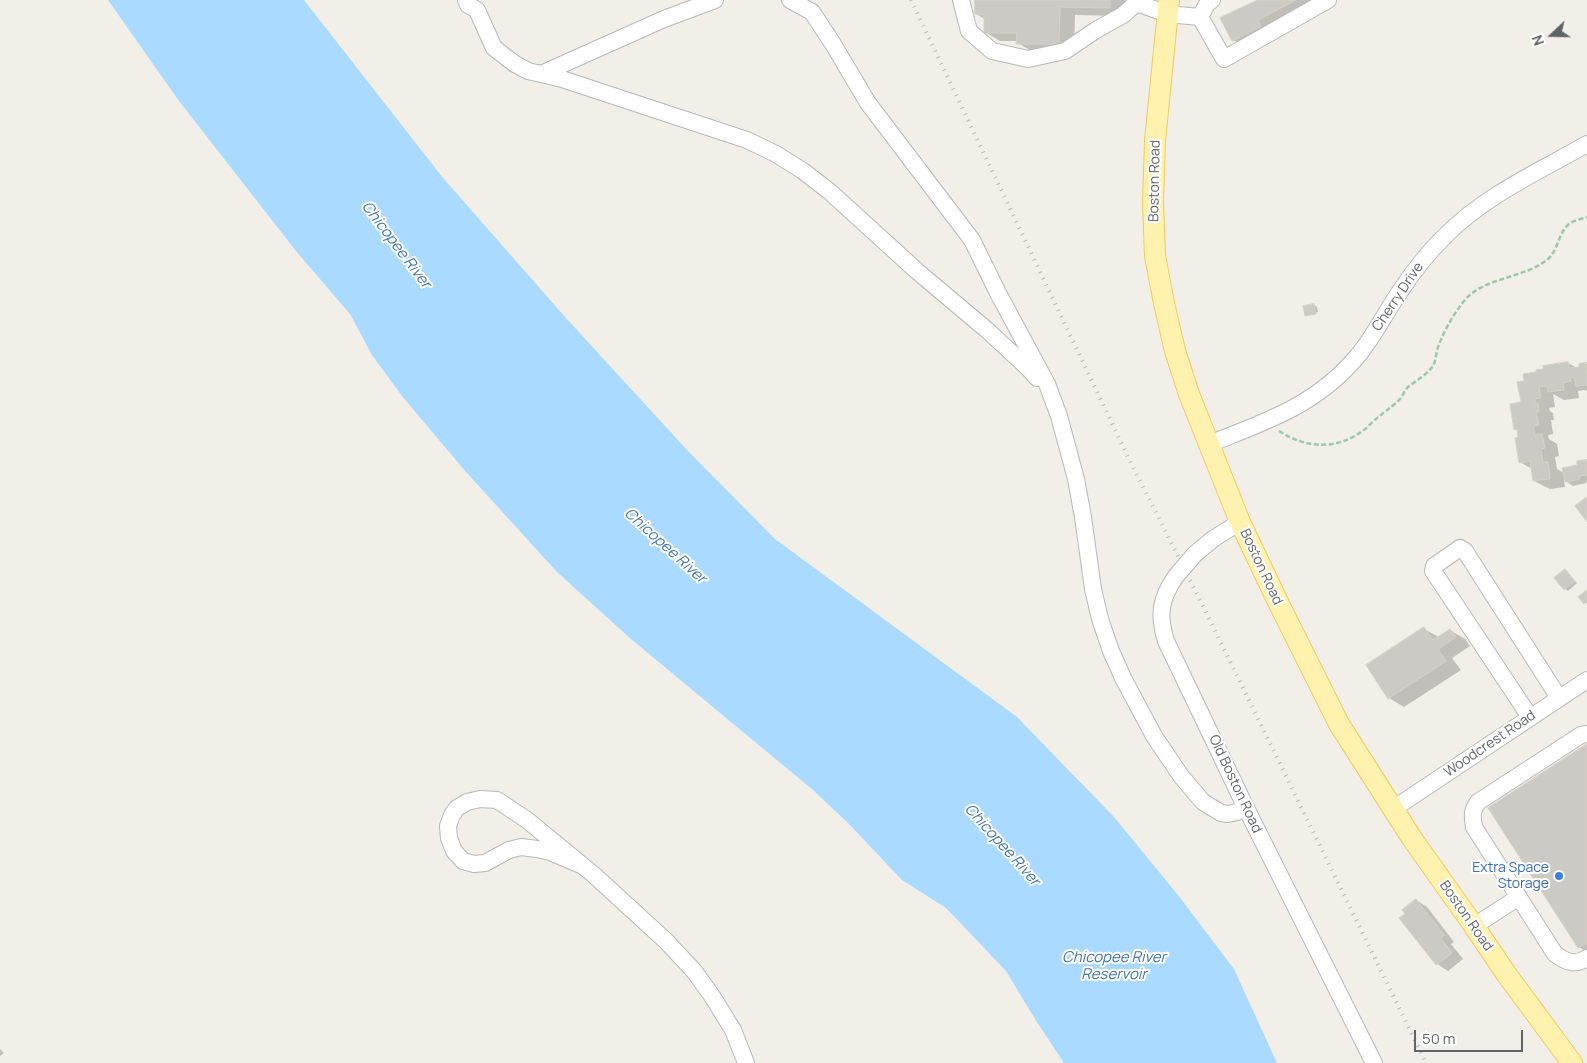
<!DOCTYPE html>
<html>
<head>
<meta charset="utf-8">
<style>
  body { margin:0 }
  #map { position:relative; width:1587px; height:1063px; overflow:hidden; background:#f1efe8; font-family:Manrope,sans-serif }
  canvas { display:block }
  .north { position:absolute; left:1527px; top:10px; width:50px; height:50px; -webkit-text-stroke:4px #fff; paint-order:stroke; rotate:249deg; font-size:14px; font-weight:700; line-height:20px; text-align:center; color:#5f6368 }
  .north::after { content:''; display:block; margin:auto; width:18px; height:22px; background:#5f6368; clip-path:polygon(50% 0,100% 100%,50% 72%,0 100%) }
  .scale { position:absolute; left:1414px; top:1030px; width:109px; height:22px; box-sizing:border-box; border:2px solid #5f6368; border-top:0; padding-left:6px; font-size:15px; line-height:18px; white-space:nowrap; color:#5f6368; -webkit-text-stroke:4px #fff; paint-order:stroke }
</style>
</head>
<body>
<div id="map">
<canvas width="1587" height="1063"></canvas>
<div class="north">N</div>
<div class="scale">50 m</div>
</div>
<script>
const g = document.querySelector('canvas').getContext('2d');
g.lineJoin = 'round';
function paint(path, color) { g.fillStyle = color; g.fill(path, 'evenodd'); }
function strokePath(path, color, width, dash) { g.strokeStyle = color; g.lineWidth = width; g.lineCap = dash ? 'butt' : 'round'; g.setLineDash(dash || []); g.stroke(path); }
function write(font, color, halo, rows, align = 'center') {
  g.font = font + ' Manrope,sans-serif'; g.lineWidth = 4; g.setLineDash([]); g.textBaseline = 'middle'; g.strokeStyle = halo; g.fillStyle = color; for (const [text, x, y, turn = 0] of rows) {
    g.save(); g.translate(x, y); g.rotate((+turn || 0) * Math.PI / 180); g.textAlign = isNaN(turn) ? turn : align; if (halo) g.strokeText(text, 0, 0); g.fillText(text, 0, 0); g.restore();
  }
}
paint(new Path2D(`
  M108 0H304L443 178 566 318 687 450 775 539 1017 717 1114 817 1178 895 1234 969 1277 1063H1064L1035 1019 1006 971 946 908 902 880 848 823 813 790 631 639 557 572 466 472 402 396 372 355 350 314 296 251 179 101Z`), '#aadaff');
paint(new Path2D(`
  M977 0H1125L1124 16 1075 15 1074 52H1033L1018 43V41H1000L985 32V19L976 14Z
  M1261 0H1327L1248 49 1233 40Z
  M1314 305 1317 307 1318 312 1306 315Z
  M1568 363 1577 368H1581L1580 365 1587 364V391L1585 390 1578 391 1579 398 1564 400 1553 394 1555 407 1549 408 1550 411 1553 413 1554 420H1551L1553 434 1548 435 1549 439 1557 444 1559 456 1555 457 1557 469 1564 473 1587 461V480L1586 483 1573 486 1564 480 1565 487 1550 489 1534 481 1532 469 1520 462 1519 431 1515 429 1522 403 1525 382 1537 373Z
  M1565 570 1577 583 1568 591 1565 589Z
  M1424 629 1439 637 1450 630 1465 639 1470 646 1452 658 1461 670 1404 707 1389 698Z
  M1587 745V952L1579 947 1489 809Z
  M1416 900 1427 907 1454 942 1451 944 1463 959 1448 971 1437 964 1407 914Z
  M0 1049 4 1053 0 1056Z`), '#0003');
const building = new Path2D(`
  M975 0H1110V8L1060 7 1059 44H1016L1017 33H984V14H975Z
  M1258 0H1296L1258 20 1261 26 1232 41 1220 18Z
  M1314 304 1316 314 1305 316 1303 306Z
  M1568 362 1569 368 1579 367V364L1586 362 1587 385 1576 386 1574 377H1571V381L1563 383 1564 390 1548 392 1547 386 1539 387 1541 398 1535 399V403H1538L1539 412H1536L1539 425 1533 426 1535 435 1542 434 1545 448 1541 449 1543 462H1548L1550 479 1533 481 1530 461 1519 463 1515 438 1518 437 1517 429 1514 430 1510 404 1521 402 1517 382 1524 381 1523 374 1536 372V370L1544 369 1543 366Z
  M1587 460V475L1579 476 1580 479 1565 482 1562 468 1577 465V461Z
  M1587 497V522L1575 506Z
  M1565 569 1575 581 1564 590 1554 578Z
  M1587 590V603L1586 602 1584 604 1578 597Z
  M1424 627 1433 640 1450 629 1456 637 1438 649 1446 661 1388 699 1366 665Z
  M1587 744V943L1578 948 1488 808Z
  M1416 899 1444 935 1441 938 1452 953 1436 965 1399 918 1405 914 1402 910Z`);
paint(building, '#cccac5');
strokePath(building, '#d6d1c6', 1);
const minor = new Path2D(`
  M466 0 468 5 477 10 494 48 515 64 528 71 541 74 664 19 715 0
  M790 0 812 12 833 44 868 103 972 240 998 293 1047 384 1059 416 1076 479 1083 517 1093 589 1100 619 1111 651 1123 678 1154 736 1181 776 1203 802 1221 813 1228 814 1237 812 1246 808
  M961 0 969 31 992 51 1028 59 1065 51 1096 30 1123 15 1134 5 1140 4 1167 14 1200 17 1207 4 1212 0
  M1200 17 1224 59 1328 0
  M541 74 562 79 747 140 776 154 803 171 829 191 918 272 987 330 1029 369 1037 378
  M1209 444C1267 421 1318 405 1360 353 1376 333 1388 308 1403 287 1415 269 1429 252 1444 237 1484 196 1538 172 1587 144
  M1195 554 1213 539 1240 522
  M1176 576C1160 599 1158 615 1166 641L1246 808 1374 1063
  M1530 717 1433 571 1434 566 1460 548 1465 551 1559 698
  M1587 734 1581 735 1478 802C1472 810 1472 816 1474 827L1555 954C1566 962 1575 966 1587 958
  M1393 809 1587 680
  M583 866 550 852 537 849 521 847 509 850 485 863 474 864 463 861 454 851 449 838 448 826 452 815 457 808 467 802 480 799 497 800 527 820 594 875 666 941 694 971 712 996 733 1030 746 1063
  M1474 926 1519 897`);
const major = new Path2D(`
  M1169 0 1155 141 1153 202 1155 256 1164 303 1175 351 1189 394 1240 522 1278 602 1339 724 1411 837 1474 926 1507 975 1572 1063`);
strokePath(minor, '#b5b8bc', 18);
strokePath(major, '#f2c960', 22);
strokePath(new Path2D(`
  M1279 431C1307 449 1337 450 1364 430 1370 425 1375 419 1381 415 1387 410 1393 406 1399 400 1402 397 1404 392 1407 388 1415 381 1427 375 1433 366 1436 361 1436 353 1438 347 1444 331 1453 315 1464 301 1483 277 1524 279 1548 259 1559 249 1558 233 1569 224 1574 220 1582 219 1587 217`), '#9cc7a9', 2.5, [5, 2.5]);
strokePath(minor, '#fff', 16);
strokePath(major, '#fff2af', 20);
strokePath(new Path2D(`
  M911 0 1128 457 1201 602 1426 1063`), '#b6b7b8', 4, [1, 6]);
const minorBridge = new Path2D(`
  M1176 576 1195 554`);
strokePath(minorBridge, '#b5b8bc', 18, []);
strokePath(minorBridge, '#fff', 16);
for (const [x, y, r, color] of [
  [1559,876,5,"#3f7fe0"]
]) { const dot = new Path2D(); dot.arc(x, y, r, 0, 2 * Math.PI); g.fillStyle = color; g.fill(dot); strokePath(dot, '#fff', 2); }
write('14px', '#5f6368', '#fff', [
  ["Boston Road",1155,181,-89],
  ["Cherry Drive",1398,297,-56],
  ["Boston Road",1261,567,65],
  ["Woodcrest Road",1490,744,-34],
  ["Old Boston Road",1235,784,65],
  ["Boston Road",1466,916,55]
]);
write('14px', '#366cbe', '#fff', [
  ["Extra Space",1549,868],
  ["Storage",1549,884]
], 'right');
write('italic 15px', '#4174aa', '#fff', [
  ["Chicopee River",396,245,53],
  ["Chicopee River",665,546,42],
  ["Chicopee River",1002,845,48],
  ["Chicopee River",1114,958],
  ["Reservoir",1114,975]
]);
</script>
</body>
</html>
